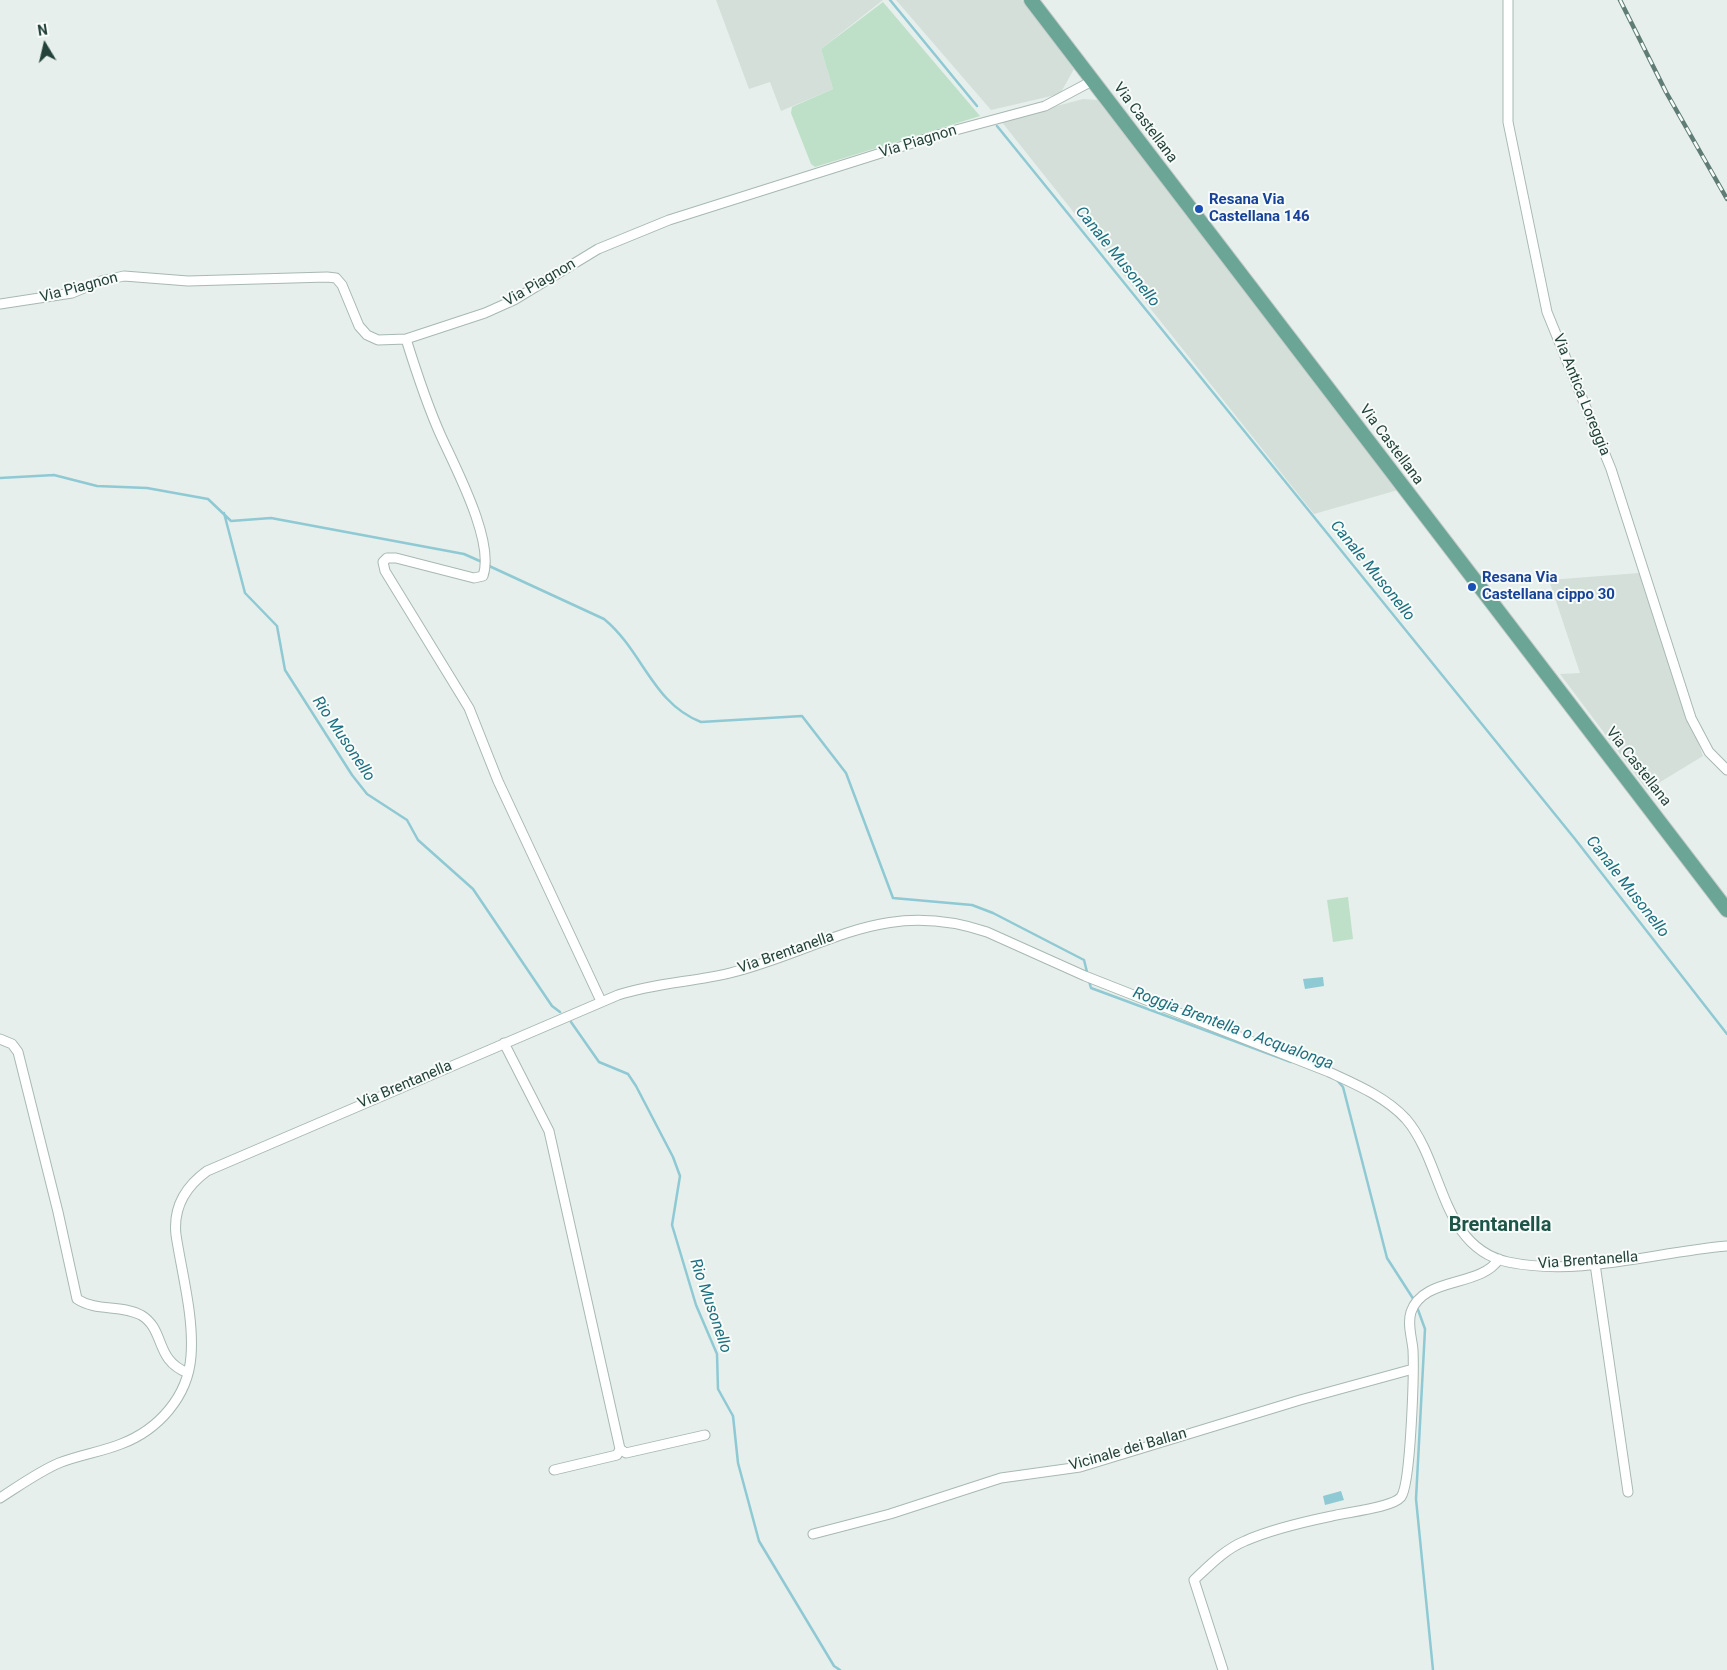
<!DOCTYPE html>
<html>
<head>
<meta charset="utf-8">
<style>
  body { margin:0 }
  #map { position:relative; width:1727px; height:1670px; overflow:hidden; background:#e6efeb; font-family:Roboto,sans-serif }
  canvas { display:block }
  .north { position:absolute; left:20px; top:20px; width:50px; height:50px; -webkit-text-stroke:4px #f7fbf9; paint-order:stroke; rotate:351deg; font-size:14px; font-weight:700; line-height:20px; text-align:center; color:#24423a }
  .north::after { content:''; display:block; margin:auto; width:18px; height:22px; background:#24423a; clip-path:polygon(50% 0,100% 100%,50% 72%,0 100%) }
</style>
</head>
<body>
<div id="map">
<canvas width="1727" height="1670"></canvas>
<div class="north">N</div>
</div>
<script>
const g = document.querySelector('canvas').getContext('2d');
g.lineJoin = 'round';
function paint(path, color) { g.fillStyle = color; g.fill(path, 'evenodd'); }
function strokePath(path, color, width, dash) { g.strokeStyle = color; g.lineWidth = width; g.lineCap = dash ? 'butt' : 'round'; g.setLineDash(dash || []); g.stroke(path); }
function write(font, color, halo, rows, align = 'center') {
  g.font = font + ' Roboto,sans-serif'; g.lineWidth = 4; g.setLineDash([]); g.textBaseline = 'middle'; g.strokeStyle = halo; g.fillStyle = color; for (const [text, x, y, turn = 0] of rows) {
    g.save(); g.translate(x, y); g.rotate((+turn || 0) * Math.PI / 180); g.textAlign = isNaN(turn) ? turn : align; if (halo) g.strokeText(text, 0, 0); g.fillText(text, 0, 0); g.restore();
  }
}
paint(new Path2D(`
  M716 0H883L821 49 833 89 781 111 770 82 749 89Z
  M896 0H1022L1074 69 1060 94 991 110Z
  M1083 99 1098 100 1398 490 1314 514 1001 121Z
  M1639 573 1703 756 1647 790 1560 674 1580 673 1549 580Z`), '#d4dfda');
paint(new Path2D(`
  M883 2 980 116 815 167 811 164 791 113 792 107 833 89 821 49Z
  M1348 897 1353 939 1333 942 1327 900Z`), '#bfe0c8');
paint(new Path2D(`
  M1323 977 1324 986 1305 989 1303 979Z
  M1341 1491 1344 1500 1325 1505 1323 1496Z`), '#8ec9d4');
strokePath(new Path2D(`
  M890 0 977 106
  M997 126 1575 839 1727 1034
  M0 478 54 475 97 486 147 488 208 499 231 521 271 518 464 554 482 562
  M224 513 245 593 277 626 285 670 352 775 367 794 407 820 418 840 473 889 552 1006 560 1012
  M487 565 604 619C643 651 652 703 701 722L802 716 846 773 893 898 972 905 993 913 1084 960 1087 972
  M1089 981 1091 988 1291 1062
  M571 1022 599 1062 628 1074 636 1086 673 1157 680 1176 672 1225 696 1305 717 1354 718 1389 733 1416 738 1463 759 1541 834 1666 840 1670
  M1336 1079 1343 1087 1387 1258 1414 1300
  M1417 1307 1425 1329 1416 1499 1433 1670`), '#8ec9d4', 2.5);
const street = new Path2D(`
  M1508 0V122L1547 312 1611 469 1691 718 1709 752 1727 770
  M0 304 72 293 101 281 124 276 188 281 327 277 336 278 342 285 359 326 367 335 378 340 406 339 485 313 514 300 598 249 669 220 941 134 1045 106 1092 81
  M406 339C416 371 427 405 441 436 456 469 495 542 483 576L474 578 396 558H387L383 562 385 571 469 708 498 781 601 1001
  M0 1039 12 1044 18 1052 58 1212 77 1299C97 1312 120 1304 141 1315 166 1330 154 1360 188 1373
  M504 1043 549 1131 620 1449 617 1455 554 1470
  M1595 1264 1628 1492
  M620 1449 626 1453 705 1435
  M0 1498C19 1486 38 1472 59 1463 79 1455 101 1452 121 1444 158 1430 188 1397 191 1356 194 1317 182 1274 176 1235 173 1208 185 1187 207 1171L618 995C654 983 693 982 730 973 826 949 882 897 987 932L1085 976 1329 1072C1355 1084 1386 1097 1406 1119 1444 1163 1440 1247 1508 1262 1580 1277 1655 1252 1727 1246
  M813 1534 890 1514 1001 1478 1080 1467 1300 1400 1413 1369
  M1223 1670 1194 1580C1209 1566 1225 1549 1245 1541 1267 1531 1308 1521 1332 1516 1347 1512 1392 1508 1401 1497 1411 1484 1414 1371 1413 1350 1412 1338 1407 1324 1411 1312 1423 1276 1480 1288 1499 1259`);
const primary = new Path2D(`
  M1031 0 1727 910`);
strokePath(street, '#a8b8b2', 11);
strokePath(primary, '#c2cac8', 16);
strokePath(street, '#fff', 9);
strokePath(primary, '#6aa596', 14);
const rail = new Path2D(`
  M1620 0 1666 92 1727 199`);
strokePath(rail, '#5f7d75', 4.5);
strokePath(rail, '#f7fbf9', 2.5, [8]);
for (const [x, y, r, color] of [
  [1199,209,5,"#1a4fb4"],
  [1472,587,5,"#1a4fb4"]
]) { const dot = new Path2D(); dot.arc(x, y, r, 0, 2 * Math.PI); g.fillStyle = color; g.fill(dot); strokePath(dot, '#f7fbf9', 2); }
write('15px', '#24423a', '#f7fbf9', [
  ["Via Castellana",1145,123,53],
  ["Via Piagnon",918,142,-17],
  ["Via Piagnon",540,283,-30],
  ["Via Piagnon",79,288,-15],
  ["Via Antica Loreggia",1581,395,68],
  ["Via Castellana",1391,445,53],
  ["Via Castellana",1638,767,52],
  ["Via Brentanella",786,953,-19],
  ["Via Brentanella",405,1085,-23],
  ["Via Brentanella",1588,1261,-4],
  ["Vicinale dei Ballan",1128,1450,-16]
]);
write('bold 15px', '#164399', '#f7fbf9', [
  ["Resana Via",1209,200],
  ["Castellana 146",1209,217],
  ["Resana Via",1482,578],
  ["Castellana cippo 30",1482,595]
], 'left');
write('italic 16px', '#1c6f80', '#f7fbf9', [
  ["Canale Musonello",1117,257,51],
  ["Canale Musonello",1372,571,51],
  ["Rio Musonello",343,739,56],
  ["Canale Musonello",1627,887,52],
  ["Roggia Brentella o Acqualonga",1233,1029,20],
  ["Rio Musonello",710,1306,71]
]);
write('bold 20px', '#1f5548', '#f7fbf9', [
  ["Brentanella",1500,1226]
]);
</script>
</body>
</html>
